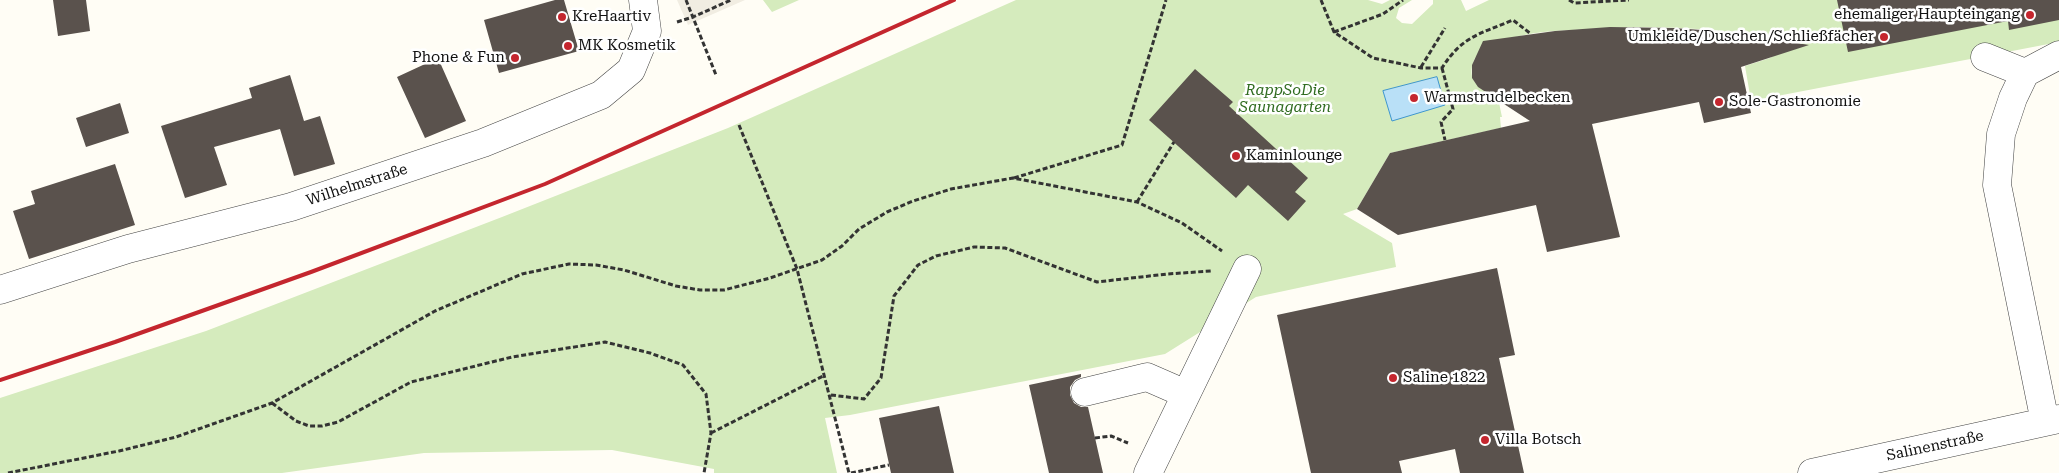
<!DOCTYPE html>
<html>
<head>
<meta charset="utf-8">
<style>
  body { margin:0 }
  canvas { display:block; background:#fffdf5 }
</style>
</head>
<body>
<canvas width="2059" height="473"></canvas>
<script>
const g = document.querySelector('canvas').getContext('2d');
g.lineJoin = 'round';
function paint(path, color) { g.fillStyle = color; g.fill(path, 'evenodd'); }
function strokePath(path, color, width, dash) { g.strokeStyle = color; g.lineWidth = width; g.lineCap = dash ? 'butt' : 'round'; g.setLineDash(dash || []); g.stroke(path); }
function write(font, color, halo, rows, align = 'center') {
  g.font = font + ' "Roboto Serif",serif'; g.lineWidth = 5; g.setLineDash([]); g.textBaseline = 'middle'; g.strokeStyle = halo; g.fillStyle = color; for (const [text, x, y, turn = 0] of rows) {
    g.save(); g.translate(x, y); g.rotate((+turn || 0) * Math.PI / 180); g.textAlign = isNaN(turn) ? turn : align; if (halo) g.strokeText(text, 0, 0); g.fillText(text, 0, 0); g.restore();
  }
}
paint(new Path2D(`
  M763 0H799L772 12Z
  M1016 0H1368L1382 4 1390 0H1412L1399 8 1396 18 1402 23 1412 24 1433 4V0H1461L1466 11 1489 0H2059V42L1751 101 1745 66 1770 58 1777 54 1778 42 1773 38C1707 26 1638 25 1572 30 1548 31 1519 33 1498 44 1490 48 1482 54 1475 58 1464 82 1481 88 1498 98L1502 117H1500L1501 128 1390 153 1357 209 1343 214 1392 243 1396 267 1256 297 1165 354 850 415 825 418 837 473H714V469L612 450 424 453 282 473H0V398L206 331 502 217 728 128Z`), '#d5ebbd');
paint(new Path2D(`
  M677 0H745L688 25Z`), '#f1ede2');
const water = new Path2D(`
  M1437 77 1445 105 1392 121 1383 91Z`);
paint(water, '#b9e0f7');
strokePath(water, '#3f96cf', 1);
paint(new Path2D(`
  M53 0H86L90 31 58 36Z
  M555 0H564L579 51 499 73 484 20Z
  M1837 0H2059V20L2009 30 2008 21 1848 52Z
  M1610 27 1674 28 1730 32 1809 45 1741 67 1751 113 1704 123 1699 102 1592 124 1620 237 1547 252 1536 205 1398 235 1357 209 1390 153 1530 121 1478 87 1472 78V65L1483 41 1555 31Z
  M438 58 466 121 425 138 397 77Z
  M1195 69 1233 102 1229 106 1308 178 1295 192 1306 201 1288 221 1248 185 1236 198 1149 120Z
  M290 75 304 121 320 116 335 164 294 176 280 129 214 147 227 185 185 198 161 126 252 98 249 88Z
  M120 103 129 133 86 147 76 118Z
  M115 164 135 225 29 259 13 211 35 204 31 191Z
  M1497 268 1515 355 1499 358 1524 473H1460L1455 449 1399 461 1402 473H1311L1277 315Z
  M1081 374V377L1075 380 1070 387V395L1074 403 1081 407H1088L1103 473H1049L1029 385Z
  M939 406 954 473H891L879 418Z`), '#5a524d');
const minor = new Path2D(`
  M1985 57 2025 73
  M0 290 128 249 291 207 483 143 601 95 631 70 647 31 643 0
  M1085 392 1147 377 1186 394
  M2045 422 1997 185 2001 134 2013 98 2025 73 2059 55
  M1148 473 1247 269
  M1812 473 2059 419`);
strokePath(minor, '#444', 29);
strokePath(new Path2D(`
  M686 0 716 75
  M1321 0 1334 32 1373 58 1421 68H1442C1462 36 1480 34 1513 20L1531 34
  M1569 0 1574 3 1629 0
  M677 22 693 17 731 0
  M1334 32 1383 14 1403 0
  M1421 67 1445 28
  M1442 68 1453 109 1441 122 1445 140
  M739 125 797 269 849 473
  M1014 178 1122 145 1166 0
  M1137 202 1174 142
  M831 395 864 399 881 378 894 296 918 265 936 256 974 247 1005 248 1097 282 1167 274 1211 271
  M272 403 296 421 309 426H322L338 422 411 382 512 357 605 342 650 353 683 365 706 394 711 433 704 473
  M711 433 825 375
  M1095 438 1111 436 1128 443
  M8 473 119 451 176 437 272 403 435 311 522 274 569 264 596 265 624 270 676 286 700 290H724L770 278 822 260 842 246 859 229 887 212 913 201 951 189 1013 178 1137 202 1182 223 1222 251
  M851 473 889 465`), '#333', 3, [5, 2.5]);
strokePath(minor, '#fff', 28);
strokePath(new Path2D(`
  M0 380 115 342 311 272 545 184 954 0`), '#c4262e', 4);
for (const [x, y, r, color] of [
  [2030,15,5,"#c4262e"],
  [562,17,5,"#c4262e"],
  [1884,37,5,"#c4262e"],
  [568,46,5,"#c4262e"],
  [515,58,5,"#c4262e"],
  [1414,98,5,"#c4262e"],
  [1719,102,5,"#c4262e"],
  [1236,156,5,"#c4262e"],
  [1393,378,5,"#c4262e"],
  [1485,440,5,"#c4262e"]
]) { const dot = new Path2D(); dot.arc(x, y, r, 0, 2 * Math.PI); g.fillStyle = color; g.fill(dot); strokePath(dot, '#fff', 2); }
write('15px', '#111', '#fff', [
  ["ehemaliger Haupteingang",2020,15,"right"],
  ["KreHaartiv",572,17],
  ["Umkleide/Duschen/Schließfächer",1874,37,"right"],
  ["MK Kosmetik",578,46],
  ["Phone & Fun",505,58,"right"],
  ["Warmstrudelbecken",1424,98],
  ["Sole-Gastronomie",1729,102],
  ["Kaminlounge",1246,156],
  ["Saline 1822",1403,378],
  ["Villa Botsch",1495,440]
], 'left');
write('italic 15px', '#2f6b1f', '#fff', [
  ["RappSoDie",1285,91],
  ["Saunagarten",1285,108]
]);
write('15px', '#111', '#fff', [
  ["Wilhelmstraße",357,185,-18],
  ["Salinenstraße",1935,446,-12]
]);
</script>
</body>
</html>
